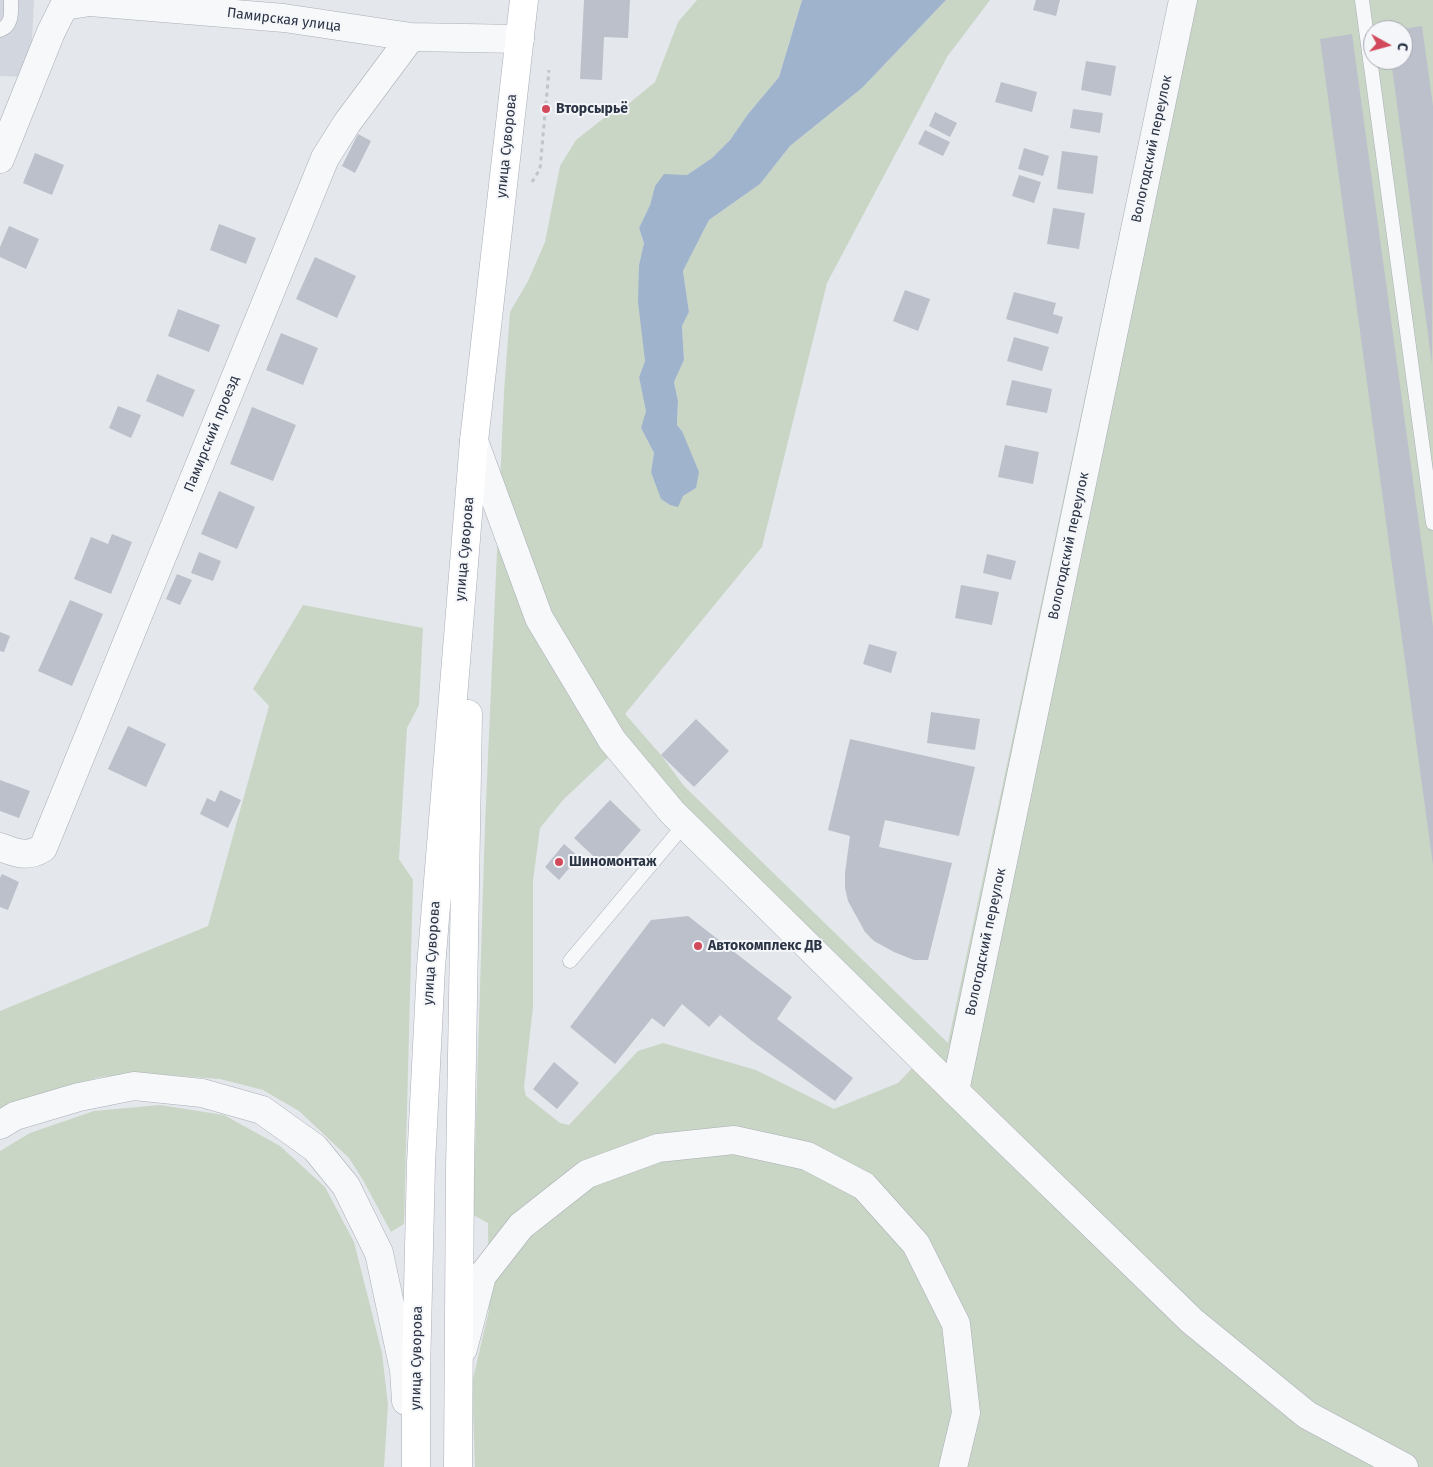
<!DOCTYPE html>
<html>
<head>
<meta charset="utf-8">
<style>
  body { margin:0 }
  #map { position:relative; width:1433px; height:1467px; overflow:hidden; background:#e4e7ec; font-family:"Fira Sans",sans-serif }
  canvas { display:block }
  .north { position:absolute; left:1363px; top:20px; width:50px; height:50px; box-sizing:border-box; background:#f4f6f9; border:1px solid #a4a8b1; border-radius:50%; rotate:97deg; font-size:14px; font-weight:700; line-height:20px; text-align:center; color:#2b3445 }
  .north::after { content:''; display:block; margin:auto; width:18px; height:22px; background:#d1495b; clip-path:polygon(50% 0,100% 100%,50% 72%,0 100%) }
</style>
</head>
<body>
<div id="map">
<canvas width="1433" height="1467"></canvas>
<div class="north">С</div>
</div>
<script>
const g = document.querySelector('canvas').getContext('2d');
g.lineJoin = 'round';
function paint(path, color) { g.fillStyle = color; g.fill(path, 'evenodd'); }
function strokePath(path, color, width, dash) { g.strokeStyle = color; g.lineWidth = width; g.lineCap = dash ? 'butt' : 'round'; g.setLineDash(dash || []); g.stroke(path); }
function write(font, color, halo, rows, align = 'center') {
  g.font = font + ' "Fira Sans",sans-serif'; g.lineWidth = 4; g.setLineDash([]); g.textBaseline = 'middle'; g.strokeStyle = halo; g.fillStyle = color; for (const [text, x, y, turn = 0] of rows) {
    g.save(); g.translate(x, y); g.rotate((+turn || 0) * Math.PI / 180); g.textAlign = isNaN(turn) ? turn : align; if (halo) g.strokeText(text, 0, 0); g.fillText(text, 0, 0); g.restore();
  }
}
paint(new Path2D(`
  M0 0H34L30 77 0 76Z`), '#d2d6de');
paint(new Path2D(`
  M697 0H802L779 77 748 114 730 140 712 158 687 175 655 186 650 205 639 228 644 243 639 265 645 361 639 377 647 411 641 428 654 453 651 472 683 496 696 488 682 431 677 425 678 401 674 382 684 360 682 326 689 312 683 271 709 220 760 184 790 146 862 88 946 0H990L947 57 827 283 762 547 625 714 661 755 684 786 948 1043 1169 0H1433V1467H475L472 1383 489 1310 488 1223 473 1215 485 825 504 392 510 312 528 281 545 242 560 166 576 140 604 118 627 105 655 82 678 22ZM1373 30H1403V60H1373ZM618 748 921 1059 898 1083 834 1109 756 1070 663 1043 638 1051 569 1125 560 1123 526 1096 524 1087 533 1007V881L540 828 563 800Z
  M303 605 423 628 419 705 407 728 399 859 413 880 404 1224 391 1232 363 1180 349 1158 299 1111 263 1090 220 1079 167 1075 138 1074 100 1077 7 1104 0 1108V1011L208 926 269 706 253 689Z
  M160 1105 224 1115 280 1146 325 1187 354 1242 382 1353 388 1405 384 1467H0V1151L30 1133 94 1111Z`), '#c9d6c5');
paint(new Path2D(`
  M802 0H946L862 88 790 146 760 184 709 220 683 271 689 312 682 326 684 360 674 382 678 401 677 425 682 431 699 472 696 488 683 496 678 507 670 505 661 499 651 472 654 453 641 428 646 411 639 377 645 361 638 302 639 265 644 243 639 228 650 205 655 186 664 174 687 175 712 158 730 140 748 114 779 77Z`), '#9fb4cc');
paint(new Path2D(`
  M584 0H630L628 38 604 37 602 80 580 79Z
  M1036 0H1060L1056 16 1033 10Z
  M1422 26 1433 106 1432 364 1391 60H1403V29Z
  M1352 34 1433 627V865L1320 39Z
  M1086 61 1116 66 1111 96 1081 90Z
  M1001 82 1037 92 1032 112 995 102Z
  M1073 109 1103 113 1100 133 1070 128Z
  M935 112 957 123 950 137 929 126Z
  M925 130 950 142 943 156 918 144Z
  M358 134 371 141 355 173 342 166Z
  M1024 148 1049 156 1043 176 1018 169Z
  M1062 151 1098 156 1093 194 1057 189Z
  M35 153 64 165 52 195 23 183Z
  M1019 175 1041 182 1034 203 1012 196Z
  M1053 208 1085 213 1079 249 1047 244Z
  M219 224 256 238 246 264 210 250Z
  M9 226 39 239 26 269 0 257V247Z
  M315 257 356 276 337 318 296 299Z
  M905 290 930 299 918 331 893 321Z
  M1014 292 1056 303 1053 314 1063 317 1058 334 1006 319Z
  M178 309 220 325 209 352 168 336Z
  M281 333 318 348 303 385 266 370Z
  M1014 337 1049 347 1042 371 1007 361Z
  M157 374 195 390 183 417 146 401Z
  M1012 380 1052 389 1047 413 1006 405Z
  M118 406 141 415 131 438 109 428Z
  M252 407 296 425 273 481 230 464Z
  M1005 445 1039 452 1033 484 998 477Z
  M219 491 255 507 237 549 201 534Z
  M112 534 132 542 111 594 74 579 91 537 108 544Z
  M199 552 221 561 213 581 191 573Z
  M987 554 1016 561 1011 580 983 573Z
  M177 574 192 580 180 605 166 599Z
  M961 585 999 592 992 625 955 618Z
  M70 600 103 614 72 686 38 671Z
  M0 632 10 636 4 652 0 651Z
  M869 644 897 652 891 673 863 664Z
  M931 712 980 719 975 750 927 743Z
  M696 719 729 751 694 787 661 755Z
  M128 726 166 744 146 787 108 769Z
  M850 739 975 767 959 836 885 820 879 847 952 863 928 960H914L894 952 874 941 865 932 848 901 845 888V873L850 836 828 830Z
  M0 780 30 791 19 818 0 811Z
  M220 790 241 800 228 828 200 814 207 798 215 802Z
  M610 800 641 830 607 869 574 838Z
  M564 844 579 857 559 880 545 867Z
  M2 874 19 882 8 910 0 907V878Z
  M688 916 792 997 777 1019 853 1078 835 1101 752 1041 720 1015 709 1027 682 1004 664 1027 652 1018 615 1064 570 1027 651 920Z
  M554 1062 579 1083 557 1109 533 1089Z`), '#bbc0ca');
const service = new Path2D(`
  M1362 0 1433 523
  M0 30C13 25 11 12 11 0
  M570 961 684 825`);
const minor = new Path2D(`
  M0 159 51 32 64 6 90 2 284 18 411 37 520 39
  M0 847C16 853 28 858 43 848L325 158 347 123 411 37
  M955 1091 1183 0`);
const tertiary = new Path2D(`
  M474 441 539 618 612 740 672 812 955 1091 1192 1321 1307 1415 1404 1467
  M0 1125 15 1116 79 1097 134 1086 202 1093 262 1110 315 1148 346 1186 379 1253 404 1370 406 1401
  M463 1349 482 1276 521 1226 587 1174 658 1148 734 1140 807 1156 864 1186 916 1244 956 1324 966 1413 953 1467`);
const secondary = new Path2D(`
  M416 1467V1372L421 1164 431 967 474 441 524 0
  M458 1467 460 1170 468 714`);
strokePath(service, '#a9aeb7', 15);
strokePath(minor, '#a9aeb7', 29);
strokePath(tertiary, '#a9aeb7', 29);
strokePath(secondary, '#a9aeb7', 29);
strokePath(new Path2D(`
  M532 182 540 169 549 70`), '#c2c5cb', 3, [4, 4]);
strokePath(service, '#f7f8fa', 14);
strokePath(minor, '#f7f8fa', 28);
strokePath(tertiary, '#f7f8fa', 28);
strokePath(secondary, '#fff', 28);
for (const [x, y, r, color] of [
  [546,109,5,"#d1495b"],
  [559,862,5,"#d1495b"],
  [698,946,5,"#d1495b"]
]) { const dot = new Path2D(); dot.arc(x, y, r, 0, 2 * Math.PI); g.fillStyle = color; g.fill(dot); strokePath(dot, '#f4f6f9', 2); }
write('14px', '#2b3445', '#f4f6f9', [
  ["Памирская улица",284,20,7],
  ["улица Суворова",507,146,-84],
  ["Вологодский переулок",1152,149,-78],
  ["Памирский проезд",212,434,-68],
  ["Вологодский переулок",1069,546,-78],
  ["улица Суворова",465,549,-85],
  ["Вологодский переулок",986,942,-78],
  ["улица Суворова",432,953,-86],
  ["улица Суворова",417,1358,-89]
]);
write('bold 14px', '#2b3445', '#f4f6f9', [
  ["Вторсырьё",556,109],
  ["Шиномонтаж",569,862],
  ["Автокомплекс ДВ",708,946]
], 'left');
</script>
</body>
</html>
